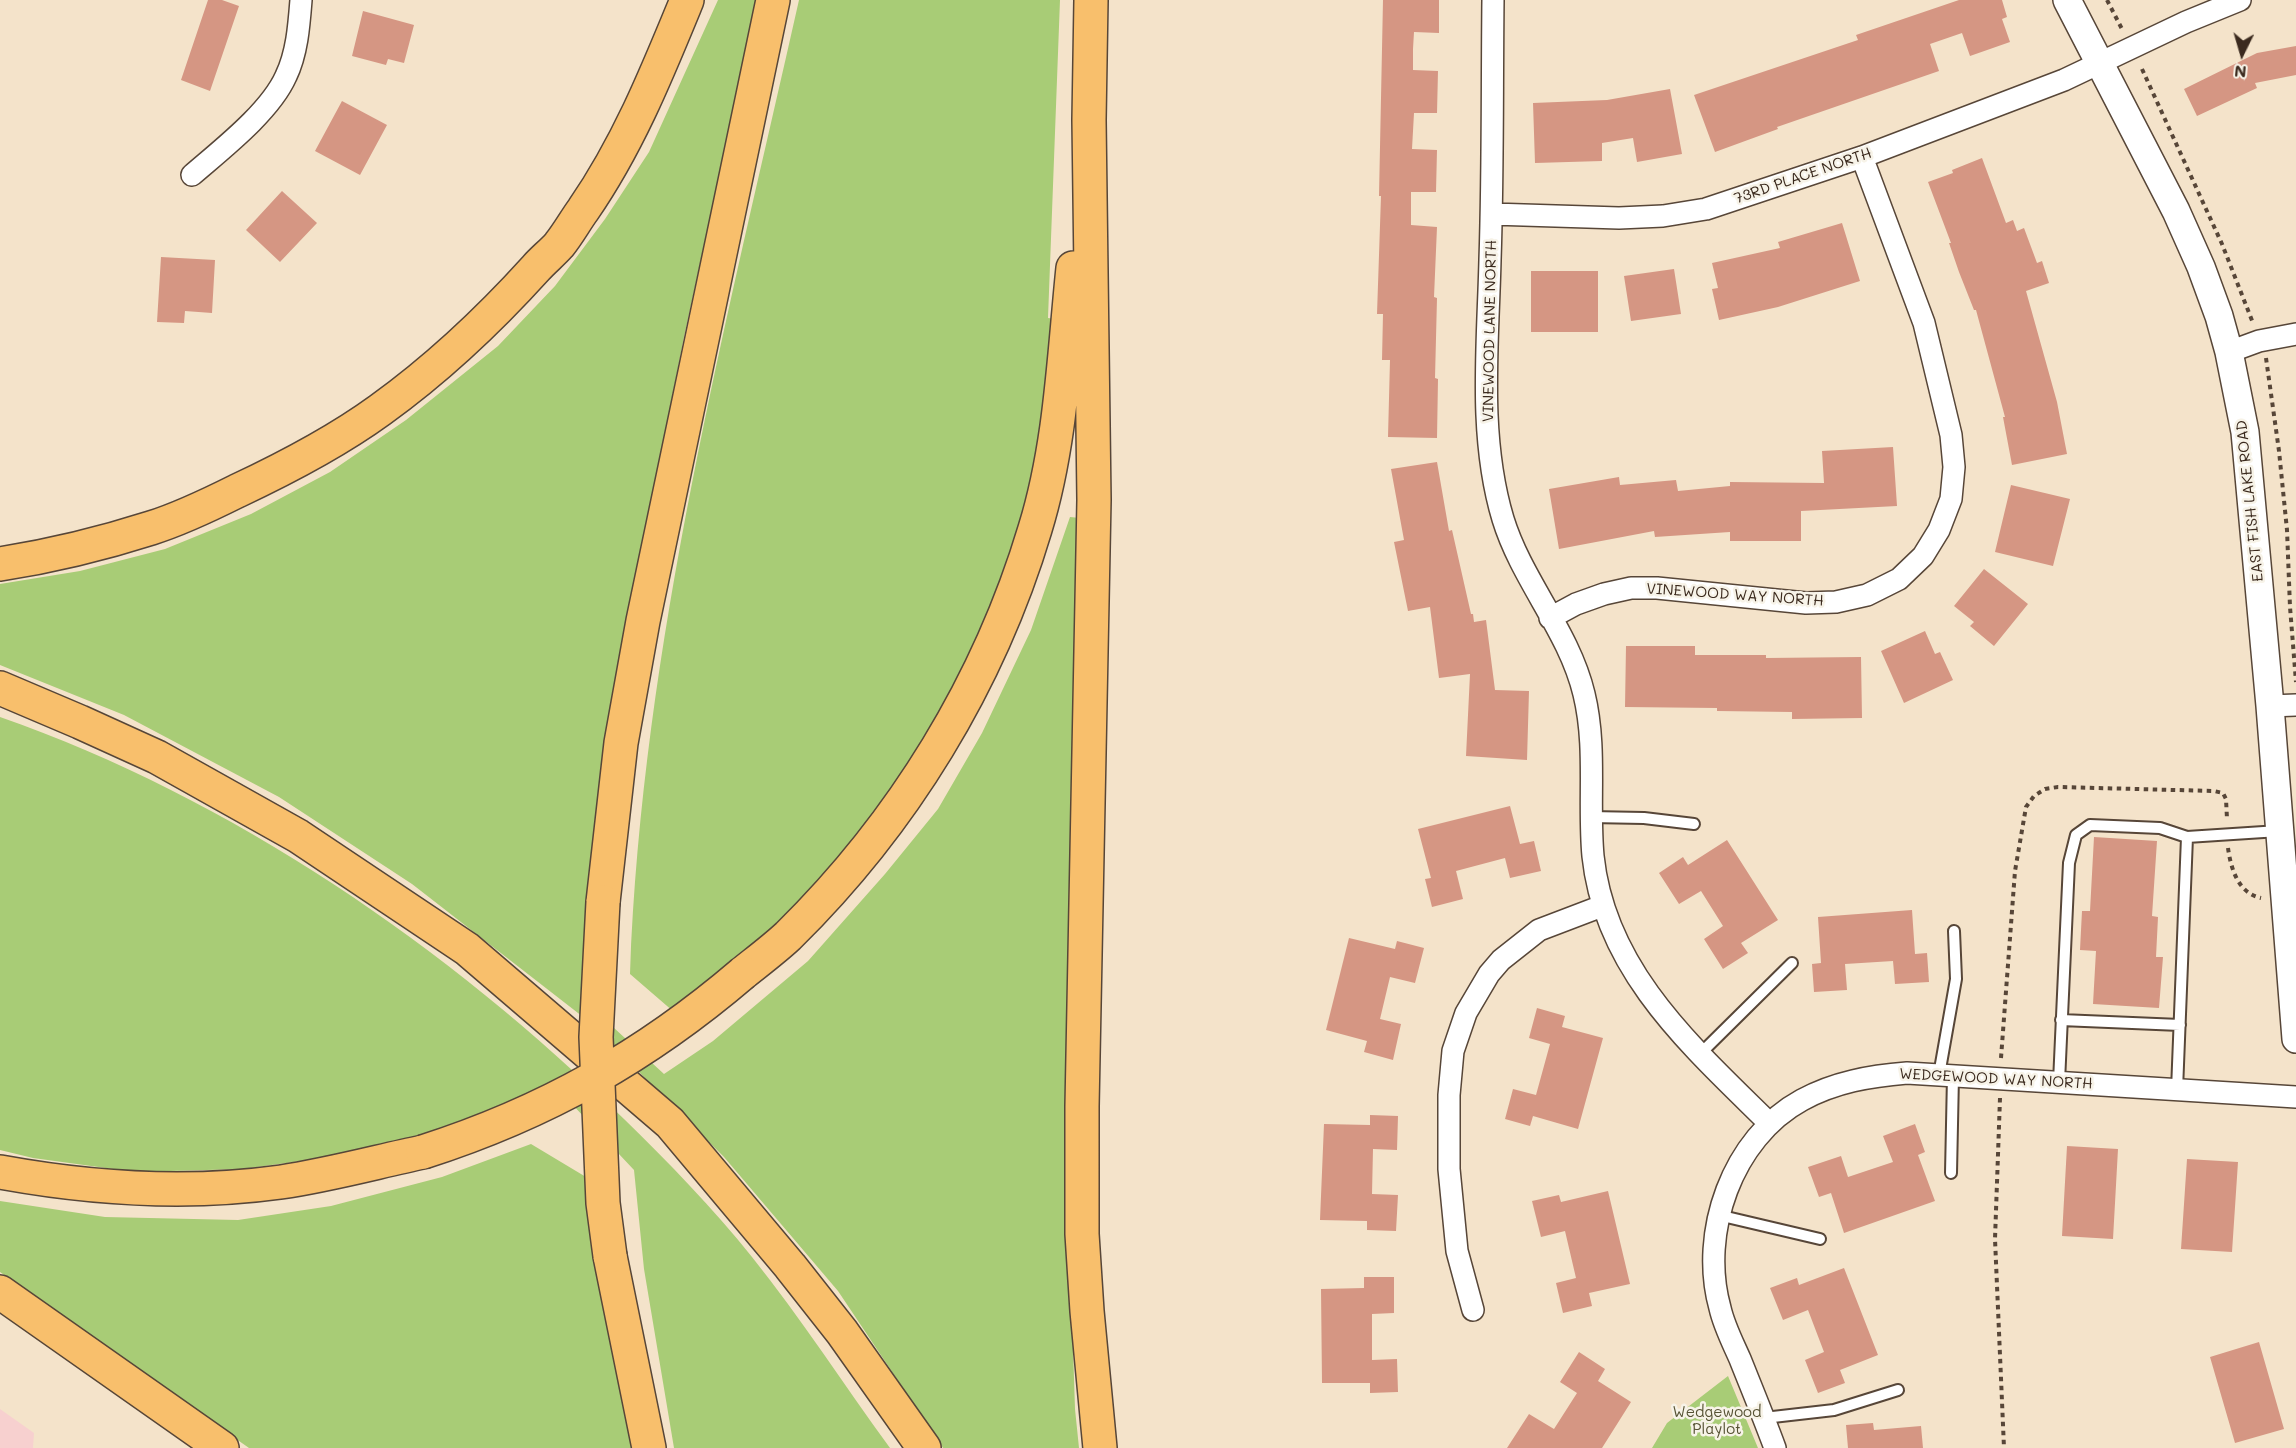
<!DOCTYPE html>
<html>
<head>
<meta charset="utf-8">
<style>
  body { margin:0 }
  #map { position:relative; width:2296px; height:1448px; overflow:hidden; background:#f4e3ca; font-family:Mali,sans-serif }
  canvas { display:block }
  .north { position:absolute; left:2212px; top:24px; width:60px; height:60px; -webkit-text-stroke:4px #f7f3e8; paint-order:stroke; rotate:185deg; font-size:16px; font-weight:700; line-height:24px; text-align:center; color:#3b2a1e }
  .north::after { content:''; display:block; margin:auto; width:21px; height:27px; background:#3b2a1e; clip-path:polygon(50% 0,100% 100%,50% 72%,0 100%) }
</style>
</head>
<body>
<div id="map">
<canvas width="2296" height="1448"></canvas>
<div class="north">N</div>
</div>
<script>
const g = document.querySelector('canvas').getContext('2d');
g.lineJoin = 'round';
function paint(path, color) { g.fillStyle = color; g.fill(path, 'evenodd'); }
function strokePath(path, color, width, dash) { g.strokeStyle = color; g.lineWidth = width; g.lineCap = dash ? 'butt' : 'round'; g.setLineDash(dash || []); g.stroke(path); }
function write(font, color, halo, rows, align = 'center') {
  g.font = font + ' Mali,sans-serif'; g.lineWidth = 5; g.setLineDash([]); g.textBaseline = 'middle'; g.strokeStyle = halo; g.fillStyle = color; for (const [text, x, y, turn = 0] of rows) {
    g.save(); g.translate(x, y); g.rotate((+turn || 0) * Math.PI / 180); g.textAlign = isNaN(turn) ? turn : align; if (halo) g.strokeText(text, 0, 0); g.fillText(text, 0, 0); g.restore();
  }
}
paint(new Path2D(`
  M0 1409 34 1433 33 1448H0Z`), '#f7d0cf');
paint(new Path2D(`
  M718 0H757L684 337 622 649 588 1004 664 1074 713 1041 808 961 885 874 938 809 982 733 1031 630 1070 517 1080 518 1070 1255 1075 1409 1079 1448H943L838 1291 724 1157 587 1020 412 884 279 797 124 715 0 665V584L80 571 165 549 251 514 330 472 406 420 498 346 555 286 605 219 649 152Z
  M799 0H1060L1048 318 1056 319 1040 458 1008 569 966 675 892 795 780 927 674 1012 630 974C642 644 727 321 799 0Z
  M0 717C232 798 450 948 624 1119 669 1163 713 1208 752 1257 801 1318 844 1385 890 1448H674L644 1269 634 1170 554 1085 420 1140 360 1153 242 1169 135 1172 33 1158 0 1150Z
  M531 1144 591 1180 632 1448H249L0 1272V1201L105 1217 238 1220 331 1206 442 1177Z
  M1728 1376 1758 1448H1652L1667 1423Z`), '#a8cc76');
paint(new Path2D(`
  M208 0H222L239 6 210 91 181 80Z
  M1383 0H1439V33L1414 32 1413 49V70L1438 71 1437 113H1414L1412 149 1437 150 1436 192H1411V225L1437 227 1434 297 1437 298 1435 378 1438 379 1437 438 1388 437 1390 360H1382L1383 314H1377L1381 196H1379Z
  M1959 0H2002L2007 17 2002 19 2010 42 1970 56 1962 33 1930 44 1939 71 1777 127 1778 129 1715 152 1694 95 1858 40 1856 35Z
  M363 11 414 25 404 63 388 59 386 65 352 56Z
  M2296 46V75L2255 83 2257 88 2197 116 2184 89 2257 53Z
  M1670 89 1682 154 1637 162 1633 138 1602 143V161L1535 163 1533 103 1607 100Z
  M342 101 387 125 360 175 315 151Z
  M1982 158 2006 223 2013 220 2017 231 2024 228 2037 263 2042 261 2049 283 2026 291 2057 402 2067 454 2012 465 2003 417H2005L1976 310H1974L1959 272 1949 243H1951L1928 182 1953 173 1952 170Z
  M282 191 317 223 280 262 246 230Z
  M1842 223 1860 281 1778 307 1719 320 1712 289 1718 288 1712 263 1780 248 1778 242Z
  M161 257 215 260 212 313 185 311 184 323 157 322Z
  M1674 269 1681 314 1631 321 1624 276Z
  M1531 271H1598V332H1531Z
  M1893 447 1897 506 1801 511V541H1730V532L1655 537 1654 531 1559 549 1549 489 1619 477 1620 485 1676 480 1678 491 1730 486V482L1824 483 1822 451Z
  M1437 462 1449 531 1452 530 1471 614H1473L1474 622 1486 620 1495 690 1529 691 1527 760 1466 756 1470 674 1439 678 1430 607 1408 611 1394 542 1404 540 1391 469Z
  M2011 485 2070 499 2053 566 1995 552Z
  M1984 569 2028 604 1994 646 1970 626 1974 622 1954 606Z
  M1925 631 1935 654 1940 652 1953 680 1904 703 1881 651Z
  M1626 646H1695V655H1766V658L1861 657 1862 718 1792 719V712L1717 711V708L1625 707Z
  M1510 806 1520 844 1534 841 1541 871 1510 878 1505 858 1456 871 1463 899 1432 907 1425 879 1431 878 1418 829Z
  M2094 837 2157 841 2152 916 2158 917 2156 957H2163L2159 1008 2093 1004 2096 951 2080 950 2082 911H2090Z
  M1727 840 1778 920 1741 943 1748 953 1723 969 1704 939 1723 926 1701 891 1679 904 1659 873 1683 857 1688 865Z
  M1912 910 1915 954 1927 953 1929 982 1895 984 1893 961 1845 964 1847 990 1814 992 1812 964 1821 963 1818 917Z
  M1349 938 1395 949 1397 941 1424 948 1415 983 1390 977 1380 1019 1401 1024 1393 1060 1364 1052 1367 1041 1326 1030Z
  M1537 1008 1565 1016 1562 1027 1603 1038 1578 1129 1533 1116 1530 1126 1505 1119 1513 1089 1536 1095 1550 1044 1529 1038Z
  M1370 1115 1398 1116 1397 1150 1373 1149 1372 1194 1398 1195 1396 1231 1367 1230V1221L1320 1220 1324 1124 1370 1125Z
  M1915 1124 1925 1152 1918 1155 1935 1201 1844 1233 1831 1193 1819 1197 1808 1167 1841 1156 1848 1177 1893 1162 1883 1136Z
  M2067 1146 2118 1149 2113 1239 2062 1236Z
  M2187 1159 2238 1162 2232 1252 2181 1249Z
  M1608 1191 1630 1284 1589 1293 1592 1306 1563 1313 1556 1283 1576 1278 1565 1231 1541 1237 1532 1201 1559 1195 1561 1202Z
  M1844 1268 1878 1355 1840 1370 1845 1383 1818 1393 1805 1360 1824 1352 1808 1310 1783 1320 1770 1288 1797 1278 1799 1285Z
  M1364 1277H1394V1313L1372 1314V1360L1397 1359 1398 1392 1370 1393V1383H1322L1321 1289 1364 1288Z
  M2259 1342 2284 1429 2235 1443 2210 1357Z
  M1579 1352 1605 1369 1598 1381 1631 1402 1602 1448H1507L1529 1414 1554 1429 1577 1393 1560 1382Z
  M1873 1423 1874 1430 1921 1426 1923 1448H1848L1846 1425Z`), '#d59683');
const service = new Path2D(`
  M1590 817 1644 818 1694 824
  M2061 1020 2180 1025
  M1700 1054 1792 963
  M1939 1075 1956 979 1954 931
  M2059 1082 2069 863 2076 835 2090 825 2160 828 2187 837
  M2177 1090 2187 837 2279 831
  M1951 1173 1953 1076
  M1718 1215 1820 1239
  M1764 1418 1834 1410 1898 1390`);
const minor = new Path2D(`
  M1493 0C1492 87 1493 173 1490 260 1488 345 1478 436 1503 519 1522 581 1569 631 1584 694 1597 747 1588 802 1593 856 1605 971 1692 1047 1769 1123
  M192 175C222 149 270 112 286 76 297 53 299 26 301 0
  M1492 214 1619 218 1663 216 1706 209 1862 157 2064 80 2186 22 2240 0
  M2229 352 2259 341 2296 334
  M1550 618 1576 604 1604 594 1631 588H1657L1806 603 1836 602 1867 595 1899 579 1923 556 1939 530 1951 499 1954 467 1951 435 1924 323 1862 157
  M2270 706 2296 705
  M1473 1310 1457 1251 1449 1169V1095L1453 1051 1466 1013 1489 974 1501 960 1539 930 1602 906
  M1775 1448C1764 1418 1752 1389 1740 1359 1733 1343 1724 1326 1720 1308 1699 1233 1732 1138 1802 1100 1835 1082 1870 1076 1907 1073L2296 1097`);
const tertiary = new Path2D(`
  M2067 0 2176 211 2201 267 2219 316 2229 352 2245 432 2270 706 2296 1039`);
const motorway = new Path2D(`
  M1091 0 1089 120 1094 500 1082 1106V1234L1087 1311 1100 1448
  M0 564C51 556 101 544 151 528 180 519 209 505 237 491 286 468 336 442 380 410 437 369 488 321 536 268 543 260 552 253 559 245 568 234 575 221 583 210 628 145 657 73 687 0
  M0 688 80 722 157 757 232 799 298 836 467 949 670 1123 790 1266 842 1332 924 1448
  M603 902 621 743 643 621 773 0
  M743 973C758 961 774 949 788 936 903 823 989 683 1035 529 1061 445 1064 355 1073 268
  M0 1172C93 1189 187 1195 281 1182 329 1175 376 1162 423 1152
  M610 1256 649 1448
  M0 1292 222 1448`);
strokePath(service, '#574638', 14);
strokePath(minor, '#574638', 24);
strokePath(tertiary, '#574638', 30);
strokePath(motorway, '#574638', 36);
strokePath(new Path2D(`
  M2107 0 2123 31
  M2142 69 2222 244 2253 323
  M2266 358 2279 451 2287 530 2290 607 2296 682
  M2228 848C2231 869 2238 893 2261 898
  M2001 1058 2015 871 2026 807 2034 796 2045 789 2058 787 2214 791 2223 793 2226 799 2227 819
  M2000 1098 1995 1239 2004 1448`), '#574638', 4, [4.5, 4.5]);
strokePath(service, '#fff', 10);
strokePath(minor, '#fff', 21);
strokePath(tertiary, '#fff', 27);
strokePath(motorway, '#f8bf6c', 33);
const motorwayBridge = new Path2D(`
  M603 902 596 1037 603 1203 610 1256
  M423 1152C545 1113 646 1056 743 973`);
strokePath(motorwayBridge, '#574638', 36, []);
strokePath(motorwayBridge, '#f8bf6c', 33);
write('15px', '#3b2a1e', '#f7f3e8', [
  ["73RD PLACE NORTH",1803,176,-19],
  ["VINEWOOD LANE NORTH",1490,331,-89],
  ["EAST FISH LAKE ROAD",2250,501,-96],
  ["VINEWOOD WAY NORTH",1735,595,4],
  ["WEDGEWOOD WAY NORTH",1996,1079,3]
]);
write('15px', '#565234', '#f7f3e8', [
  ["Wedgewood",1717,1412],
  ["Playlot",1717,1429]
]);
</script>
</body>
</html>
